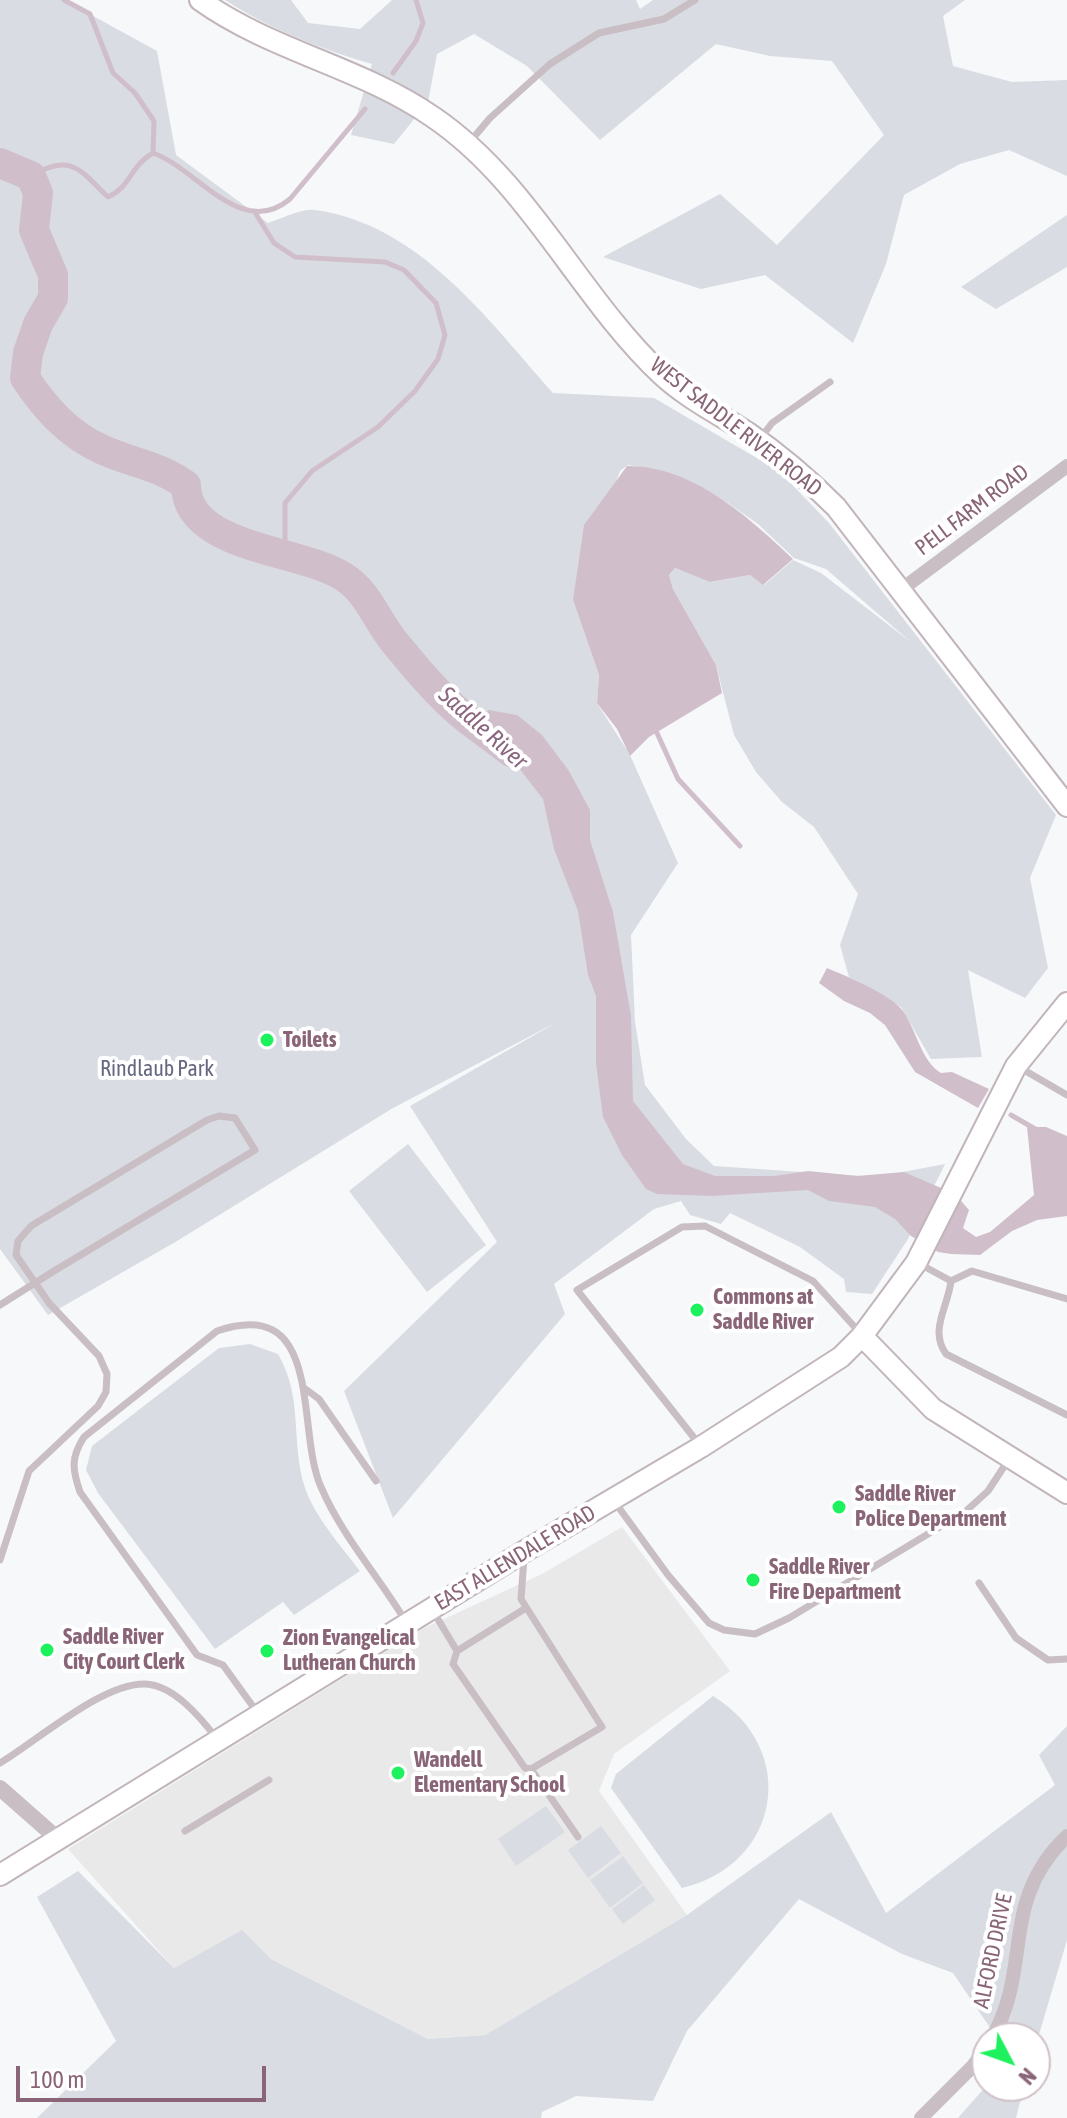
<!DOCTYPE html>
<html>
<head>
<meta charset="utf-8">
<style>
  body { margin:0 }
  #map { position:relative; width:1067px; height:2118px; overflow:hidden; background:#f6f8f9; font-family:"Asap Condensed",sans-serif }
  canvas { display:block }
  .north { position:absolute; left:971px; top:2022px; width:80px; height:80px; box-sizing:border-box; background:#fff; border:2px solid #d0c1c9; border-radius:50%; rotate:131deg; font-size:22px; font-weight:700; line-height:32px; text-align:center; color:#896577 }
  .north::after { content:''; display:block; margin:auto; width:28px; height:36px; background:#1df15d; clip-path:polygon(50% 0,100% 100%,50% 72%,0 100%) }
  .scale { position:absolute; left:16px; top:2066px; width:250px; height:36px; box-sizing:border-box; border:4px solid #896577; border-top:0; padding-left:10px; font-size:24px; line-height:28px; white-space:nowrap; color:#896577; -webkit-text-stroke:6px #fff; paint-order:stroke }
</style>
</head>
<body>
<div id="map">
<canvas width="1067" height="2118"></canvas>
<div class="north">N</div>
<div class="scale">100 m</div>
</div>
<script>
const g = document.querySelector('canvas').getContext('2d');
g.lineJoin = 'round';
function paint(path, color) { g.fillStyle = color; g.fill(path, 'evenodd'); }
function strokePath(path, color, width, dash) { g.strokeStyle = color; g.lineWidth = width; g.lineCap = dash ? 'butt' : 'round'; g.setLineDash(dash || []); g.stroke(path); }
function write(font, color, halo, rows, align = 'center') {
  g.font = font + ' "Asap Condensed",sans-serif'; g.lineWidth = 8; g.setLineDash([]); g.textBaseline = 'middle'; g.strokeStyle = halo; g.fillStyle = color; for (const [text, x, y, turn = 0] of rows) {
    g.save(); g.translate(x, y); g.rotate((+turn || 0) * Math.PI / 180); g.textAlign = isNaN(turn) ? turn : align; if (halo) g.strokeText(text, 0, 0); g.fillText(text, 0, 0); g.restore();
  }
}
paint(new Path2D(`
  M622 1527 730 1671 614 1754 599 1791 687 1915 485 2035 428 2039 271 1959 242 1931 174 1968 68 1849 422 1629 542 1574Z`), '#e9e9ea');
paint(new Path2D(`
  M0 0H64L157 51 176 155 268 223C281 219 302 208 315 210 419 224 488 320 553 393L654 398 779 471 829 523 1056 815 1030 878 1048 968 1025 998 968 970 982 1057 931 1059 901 1007 849 977 840 945 858 894 814 827 782 802 756 772 734 735 716 665 673 589 669 575 675 568 711 582 750 575 764 585 793 560 821 573 912 643 826 569 794 558 758 524 728 503 697 485 656 469 628 465 620 471 573 600 599 675 597 703 630 755 678 863 631 935 635 1022 645 1085 686 1139 714 1166 876 1177 945 1164 908 1239 872 1294 846 1292 844 1279 800 1247 730 1213 721 1224 690 1215 681 1201 654 1209 554 1284 565 1314 393 1518 344 1391 497 1242 410 1106 559 1021 393 1108 177 1241 48 1315 0 1249Z
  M225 0H291L308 23 360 29 392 0H636L640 9 653 0H965L943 16 953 66 1012 82 1067 80V176L1009 150 960 164 904 195 886 264 853 343 765 275 701 289 603 257 720 194 777 245 884 135 832 61 770 56 716 44 600 140 527 66 474 34 437 54 428 102 394 144 351 135 372 64C318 48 272 30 225 0Z
  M1067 215V267L996 309 961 287Z
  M408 1144 486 1245 427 1292 349 1191Z
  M250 1344 278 1354C304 1399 290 1441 305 1488 315 1517 341 1546 360 1571L294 1615 283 1602 215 1649 98 1493 86 1470 92 1446 219 1348Z
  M713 1696C800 1749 781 1865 682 1888L611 1788 616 1774Z
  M1067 1726V1940L1035 2048V2038H997L953 1973 902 1954 799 1899 687 2031 653 2101 576 2096 542 2112 541 2118H37L116 2041 37 1897 78 1871 174 1968 242 1930 271 1959 428 2039 485 2035 687 1915 831 1812 886 1913 1055 1785 1039 1755Z
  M546 1806 565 1832 516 1866 498 1839Z
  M601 1826 621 1853 588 1878 568 1850Z
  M623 1856 643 1883 610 1908 590 1880Z
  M644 1885 655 1900 623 1924 612 1909Z
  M987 2085 1024 2086 1016 2118H958Z`), '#d9dce3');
paint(new Path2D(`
  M627 466C691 465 749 517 793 559L763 585 750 575 710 582 675 568 669 575 673 589 716 665 722 693 649 737 630 756 617 729 597 703 599 675 573 600 584 525Z
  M488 710 517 715 542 735 569 771 590 810V840L613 912 631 1016 633 1101 683 1164 715 1176H774L808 1171 857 1176 904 1172 955 1194 969 1210 963 1228 976 1237 990 1232 1034 1195 1027 1127H1046L1067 1136V1216L1037 1220 1012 1231 980 1255 951 1254 938 1252 911 1236 895 1219 875 1207 829 1201 808 1190 711 1196 657 1194 646 1189 622 1155 603 1117 596 1063V996L588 975 578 911 554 849 543 799 515 763 477 734Z
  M827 968C846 976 892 995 903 1011 917 1031 921 1061 941 1073L952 1072 989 1089 978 1108 915 1072 885 1025 870 1013 844 1001 819 983Z`), '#d0bfcb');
strokePath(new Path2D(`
  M64 0 90 14 113 73 135 93 154 121 153 153
  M393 73 416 41 423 23 416 0
  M31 176C71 152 81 171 108 197 130 188 130 166 153 153 198 169 241 240 290 199L365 109
  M256 214 274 243 295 257 385 262 404 270 436 303 445 335 438 359 415 391 378 427 312 471 285 503V554
  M657 733 678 779 740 846
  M1011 1115 1037 1130`), '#d0bfcb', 5);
strokePath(new Path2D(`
  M0 163 31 176 38 193 34 230 53 275V298L38 324 28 353 25 378C45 408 68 434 101 449 131 463 156 464 186 485 186 549 301 549 344 577 369 593 377 622 396 644 416 668 438 695 462 715 478 728 495 739 511 752`), '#d0bfcb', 30);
const secondary = new Path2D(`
  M200 0C271 51 361 67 433 117 529 182 579 297 662 375 688 399 719 414 748 433 780 455 809 480 836 507L1067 806
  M862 1336 933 1409 1067 1493
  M0 1875 525 1551 701 1447 841 1357 862 1336 916 1263 1016 1066 1067 1003`);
strokePath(secondary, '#c1b5bb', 24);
strokePath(new Path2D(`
  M468 144 490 118 550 64 599 33 664 19 695 0
  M760 439 772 423 830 382
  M1017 1066 1067 1095
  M918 1263 951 1281
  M951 1281C948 1307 929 1330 946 1354L1067 1415
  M951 1281 972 1271 1067 1299
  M0 1305 54 1271 255 1150 235 1118 219 1116 207 1120 31 1226 18 1241 16 1255 49 1303 99 1356 107 1374 106 1392 98 1406 29 1471 0 1560
  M304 1388 319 1399 376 1481
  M699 1444 577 1290 682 1227 705 1226 813 1281 861 1334
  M614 1501 668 1575 709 1623 724 1630 755 1634 789 1618 966 1511 988 1491 1009 1459
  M524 1558 521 1599 602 1727 531 1769
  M979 1583 1016 1638 1048 1660 1067 1659
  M433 1611 457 1651 453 1664 525 1768 531 1769 578 1837
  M457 1651 526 1608
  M257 1712 223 1665 197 1655 80 1492C72 1469 71 1457 84 1437L217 1331C326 1294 295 1430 321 1487 342 1536 379 1577 406 1622
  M0 1763C37 1741 102 1683 145 1684 174 1685 201 1718 217 1739
  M185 1831 269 1780`), '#c8bec3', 7);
strokePath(new Path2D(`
  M902 589 1067 466
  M992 2038C1033 1966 999 1901 1067 1836
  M921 2118 973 2066 987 2047`), '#c8bec3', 14);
strokePath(new Path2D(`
  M0 1788 59 1840`), '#c8bec3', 16);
strokePath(secondary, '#fff', 20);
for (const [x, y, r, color] of [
  [267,1040,8,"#1df15d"],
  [697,1310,8,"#1df15d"],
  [839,1507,8,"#1df15d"],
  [753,1580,8,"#1df15d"],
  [47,1650,8,"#1df15d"],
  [267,1651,8,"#1df15d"],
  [398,1773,8,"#1df15d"]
]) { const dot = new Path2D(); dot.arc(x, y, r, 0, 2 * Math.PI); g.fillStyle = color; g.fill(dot); strokePath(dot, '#fff', 3); }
write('22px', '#896577', '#fff', [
  ["WEST SADDLE RIVER ROAD",736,427,38],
  ["PELL FARM ROAD",972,510,-37],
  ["EAST ALLENDALE ROAD",515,1558,-31],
  ["ALFORD DRIVE",993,1951,-78]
]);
write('bold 22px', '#896577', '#fff', [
  ["Toilets",283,1040],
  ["Commons at",713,1297],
  ["Saddle River",713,1322],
  ["Saddle River",855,1494],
  ["Police Department",855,1519],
  ["Saddle River",769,1567],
  ["Fire Department",769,1592],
  ["Saddle River",63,1637],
  ["City Court Clerk",63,1662],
  ["Zion Evangelical",283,1638],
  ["Lutheran Church",283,1663],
  ["Wandell",414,1760],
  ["Elementary School",414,1785]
], 'left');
write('22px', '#656880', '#fff', [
  ["Rindlaub Park",157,1069]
]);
write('italic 24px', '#8b667f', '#fff', [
  ["Saddle River",483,728,42]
]);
</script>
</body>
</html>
